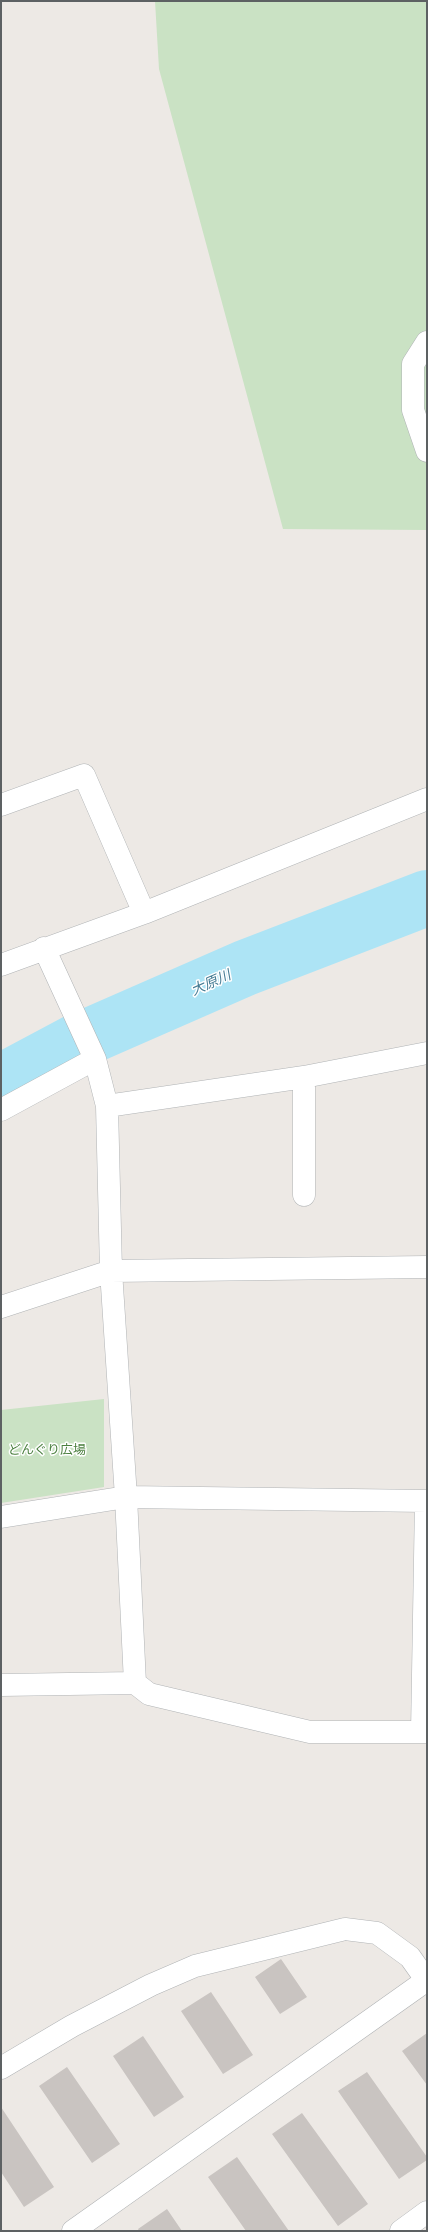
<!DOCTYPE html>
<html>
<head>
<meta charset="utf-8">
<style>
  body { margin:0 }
  #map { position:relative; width:428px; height:2232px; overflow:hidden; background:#ede9e5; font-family:Raleway,sans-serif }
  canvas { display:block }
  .frame { position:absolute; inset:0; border:2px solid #5d6163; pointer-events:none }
</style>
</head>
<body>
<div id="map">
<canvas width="428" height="2232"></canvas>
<div class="frame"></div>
</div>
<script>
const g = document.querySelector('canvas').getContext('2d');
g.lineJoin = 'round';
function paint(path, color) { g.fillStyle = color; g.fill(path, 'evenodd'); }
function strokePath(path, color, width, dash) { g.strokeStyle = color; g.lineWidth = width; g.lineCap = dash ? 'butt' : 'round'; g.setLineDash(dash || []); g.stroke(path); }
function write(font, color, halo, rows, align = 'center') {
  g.font = font + ' Raleway,"Noto Sans JP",sans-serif'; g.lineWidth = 3; g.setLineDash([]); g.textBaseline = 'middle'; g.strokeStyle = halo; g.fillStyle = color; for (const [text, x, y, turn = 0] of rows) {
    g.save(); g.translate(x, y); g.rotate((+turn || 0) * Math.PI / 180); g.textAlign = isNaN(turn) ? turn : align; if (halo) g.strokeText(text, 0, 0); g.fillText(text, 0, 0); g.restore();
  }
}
paint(new Path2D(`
  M155 1H427V530L283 529 159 69Z
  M104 1399V1487L1 1503V1410Z`), '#cae2c4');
strokePath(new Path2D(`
  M1 1082 76 1042 245 968 427 898`), '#ade4f5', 56);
paint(new Path2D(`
  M281 1959 307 1997 280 2014 255 1977Z
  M211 1992 253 2055 223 2074 181 2011Z
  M427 2033V2085L402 2051Z
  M143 2036 184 2097 154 2117 113 2056Z
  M67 2067 120 2144 92 2163 39 2086Z
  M367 2072 427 2157V2160L399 2179 338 2091Z
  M1 2107 54 2187 24 2207 1 2172Z
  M302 2113 368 2204 338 2226 272 2134Z
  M237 2157 289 2231H246L208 2177Z
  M167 2209 182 2231H139L138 2229Z`), '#c9c4c1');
const minor = new Path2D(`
  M427 342 413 364V410L427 451
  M1 805 84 775 144 913
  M44 948 95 1059 107 1106 111 1271 126 1497 135 1683
  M1 965 144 913 427 799
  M107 1106 304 1077 427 1053
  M1 1110 95 1059
  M304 1195V1077
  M1 1307 111 1271 427 1267
  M1 1517 126 1497 427 1501
  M1 1685 135 1683 149 1694 310 1732H427
  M422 1732 426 1501
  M1 2068 72 2026 151 1985 195 1966 345 1929 377 1933 410 1957 427 1981
  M73 2231 427 1980
  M401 2231 427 2212`);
strokePath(minor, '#b0b3b5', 23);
strokePath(minor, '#fff', 22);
write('13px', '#4a7f3f', '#fff', [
  ["どんぐり広場",47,1450]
]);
write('italic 14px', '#467c94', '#fff', [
  ["大原川",211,983,-24]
]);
</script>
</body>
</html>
